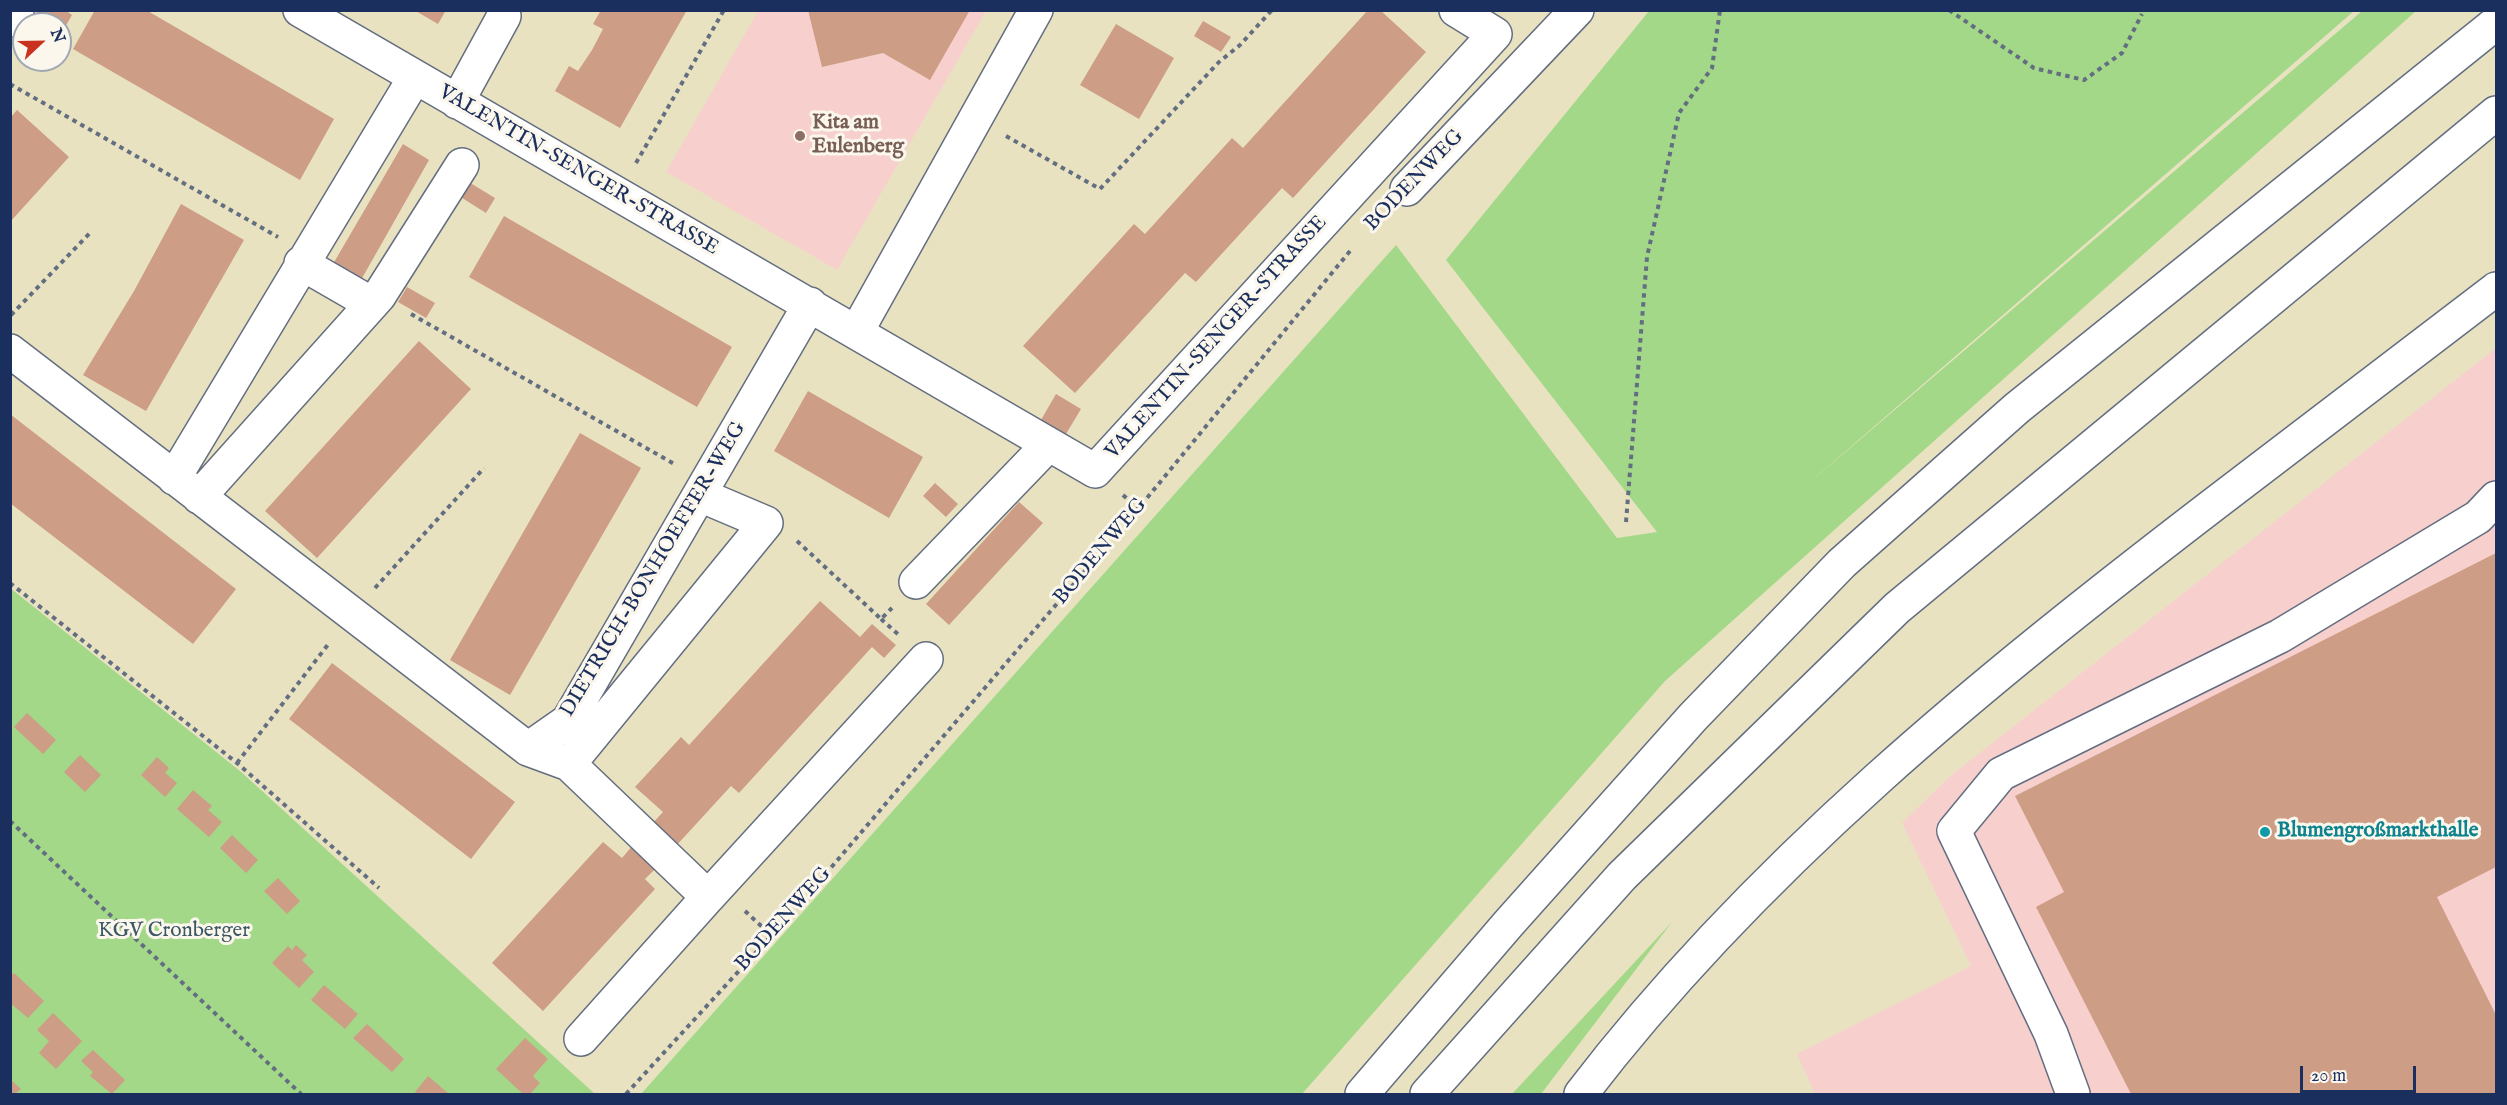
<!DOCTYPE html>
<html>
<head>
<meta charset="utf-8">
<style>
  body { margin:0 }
  #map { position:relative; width:2507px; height:1105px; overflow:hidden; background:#e9e2c1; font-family:"IM FELL English",serif }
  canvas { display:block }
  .frame { position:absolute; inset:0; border:12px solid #1b2f5e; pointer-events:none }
  .north { position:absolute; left:12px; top:12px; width:60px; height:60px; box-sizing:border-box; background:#fbf7ec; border:2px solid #a1a7b3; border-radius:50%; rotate:68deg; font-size:16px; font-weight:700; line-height:24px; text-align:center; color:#1b2f5e }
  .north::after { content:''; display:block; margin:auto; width:21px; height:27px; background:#c8321e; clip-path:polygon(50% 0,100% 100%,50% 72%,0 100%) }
  .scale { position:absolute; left:2300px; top:1066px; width:116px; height:27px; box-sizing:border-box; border:3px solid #1b2f5e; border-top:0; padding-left:8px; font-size:18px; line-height:21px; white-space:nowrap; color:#1b2f5e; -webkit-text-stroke:4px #fbf7ec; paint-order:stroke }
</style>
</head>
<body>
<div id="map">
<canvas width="2507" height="1105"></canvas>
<div class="frame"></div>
<div class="north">N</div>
<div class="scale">20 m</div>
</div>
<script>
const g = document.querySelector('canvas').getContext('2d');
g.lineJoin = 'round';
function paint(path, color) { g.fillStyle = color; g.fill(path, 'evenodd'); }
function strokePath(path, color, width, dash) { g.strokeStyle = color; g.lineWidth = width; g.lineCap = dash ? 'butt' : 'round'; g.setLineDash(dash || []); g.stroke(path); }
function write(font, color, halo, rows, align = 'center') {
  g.font = font + ' "IM FELL English",serif'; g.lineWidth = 6; g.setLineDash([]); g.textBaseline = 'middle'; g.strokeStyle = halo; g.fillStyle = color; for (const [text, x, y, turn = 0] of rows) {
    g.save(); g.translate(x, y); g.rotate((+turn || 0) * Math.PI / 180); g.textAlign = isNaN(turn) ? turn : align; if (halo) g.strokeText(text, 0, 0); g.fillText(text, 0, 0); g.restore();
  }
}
paint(new Path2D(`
  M758 11H986L837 270 666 172Z
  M2496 348V1094H1815L1797 1054 1971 966 1902 823 1949 777Z`), '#f7d0ce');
paint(new Path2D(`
  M1649 11H2354L1802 489 2362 11H2416L1665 681 1302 1094H641L1396 245 1617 538 1657 532 1446 260Z
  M10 588 240 771 595 1094H11Z
  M1672 922 1541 1094H1512Z`), '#a3d888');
paint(new Path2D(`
  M38 10H65L72 15 60 36V24H31Z
  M95 10H146L334 119 300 180 73 49Z
  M414 10H446L438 24Z
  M601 10H687L620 128 555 91 569 66 578 71 592 50 603 29 593 24Z
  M808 10H970L930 80 883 53 822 67Z
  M1368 10H1380L1426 52 1293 198 1282 188 1196 282 1185 273 1075 393 1023 346 1134 224 1145 234 1232 138 1243 148Z
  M1203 21 1231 37 1221 52 1194 36Z
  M1116 24 1174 58 1139 119 1080 85Z
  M17 110 69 157 10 222V118Z
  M403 144 429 160 361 280 333 264Z
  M467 181 495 198 486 213 459 196Z
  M181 204 244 240 146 411 83 375 134 291Z
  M504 216 732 347 697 407 469 277Z
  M407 287 435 303 426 318 398 302Z
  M419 341 471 389 317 558 265 511Z
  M808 391 923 457 889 518 774 451Z
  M1056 394 1081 409 1066 434 1041 420Z
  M10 414 236 589 193 644 10 503Z
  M580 433 641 468 510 695 450 660Z
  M935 483 958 504 946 517 923 496Z
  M1019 502 1043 523 949 625 926 604Z
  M2496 553V867L2437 897 2496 1015V1094H2131L2036 907 2064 892 2015 796Z
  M820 601 860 637 872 624 896 645 884 658 872 647 739 793 731 786 675 847 651 825 663 812 635 787 681 737 689 745Z
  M332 663 515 802 471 859 289 719Z
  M27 713 56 740 43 754 14 727Z
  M80 755 101 775 85 792 64 772Z
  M157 757 169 768 165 773 177 783 165 797 141 775Z
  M193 790 212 806 208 810 222 822 209 837 177 809Z
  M232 835 258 860 246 873 220 848Z
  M603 842 622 858 633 845 657 867 645 879 655 889 543 1011 492 963Z
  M278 878 300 901 287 914 264 891Z
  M296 945 307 955 302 960 314 972 299 988 272 963 288 946 292 950Z
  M14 973 44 1001 28 1018 10 1003V976Z
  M324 985 358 1014 345 1029 311 1000Z
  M53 1013 82 1041 56 1069 39 1053 49 1041 37 1030Z
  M367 1024 404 1059 392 1072 353 1038Z
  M525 1038 548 1059 533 1076 540 1083 530 1094H523L496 1069Z
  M93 1050 125 1080 112 1094 90 1076 93 1072 81 1061Z
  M428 1076 449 1094H418L415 1092Z
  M10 1079 21 1089 15 1094H10Z`), '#cd9d86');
const minor = new Path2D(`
  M300 10 1095 471 1495 34 1456 10
  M10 20 17 10
  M457 102 504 16
  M1407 189 1577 10
  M301 263 372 304
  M857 331 1036 10
  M10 351 528 749 568 721 810 304
  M174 478 415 77
  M199 497 379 296 462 165
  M916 582 1048 445
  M528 749 569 764 708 897 926 659
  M569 764 766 523 700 495
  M581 1039 708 897
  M2073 1094 2051 1034 1954 831 2001 774 2280 636 2478 517 2496 498`);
const highway = new Path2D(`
  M1362 1094 1509 923 1693 717 1842 563 2017 408 2496 23
  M1427 1094 1622 876 1897 608 2496 113
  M1581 1094C1757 864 1985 680 2213 505 2308 433 2402 361 2496 289`);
strokePath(minor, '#636e81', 36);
strokePath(highway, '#636e81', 36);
strokePath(new Path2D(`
  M1949 10 2034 68 2084 80 2122 53 2142 14
  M10 84 278 237
  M1006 136 1100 189 1219 62 1240 45 1272 10
  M636 163 724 10
  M411 314 676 465
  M11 315 90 233
  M1123 495 1138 509
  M1626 522 1647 257 1679 113 1712 68 1720 10
  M797 541 881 619 892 608
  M10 583 237 763 379 888
  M375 588 484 468
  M881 619 899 635
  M237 763 330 642
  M10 821 301 1094
  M745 911 771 935
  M626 1094 793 912 1138 509 1350 251`), '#636e81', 4, [4.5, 4.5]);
strokePath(minor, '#fff', 33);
strokePath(highway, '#fff', 33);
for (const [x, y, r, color] of [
  [800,136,6,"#8d6e63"],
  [2265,832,6,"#0f9aa8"]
]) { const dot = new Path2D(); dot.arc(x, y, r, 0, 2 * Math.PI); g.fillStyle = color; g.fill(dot); strokePath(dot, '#fbf7ec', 2); }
write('bold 21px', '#785e54', '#fbf7ec', [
  ["Kita am",812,124],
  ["Eulenberg",812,148]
], 'left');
write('21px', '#1b2f5e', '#fbf7ec', [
  ["VALENTIN-SENGER-STRASSE",578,171,30],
  ["BODENWEG",1415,181,-46],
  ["VALENTIN-SENGER-STRASSE",1217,338,-48],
  ["BODENWEG",1101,552,-50],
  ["DIETRICH-BONHOEFFER-WEG",654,570,-59],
  ["BODENWEG",784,920,-48]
]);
write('bold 21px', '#0d838f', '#fbf7ec', [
  ["Blumengroßmarkthalle",2277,832]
], 'left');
write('21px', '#3d5968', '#fbf7ec', [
  ["KGV Cronberger",174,932]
]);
</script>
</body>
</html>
